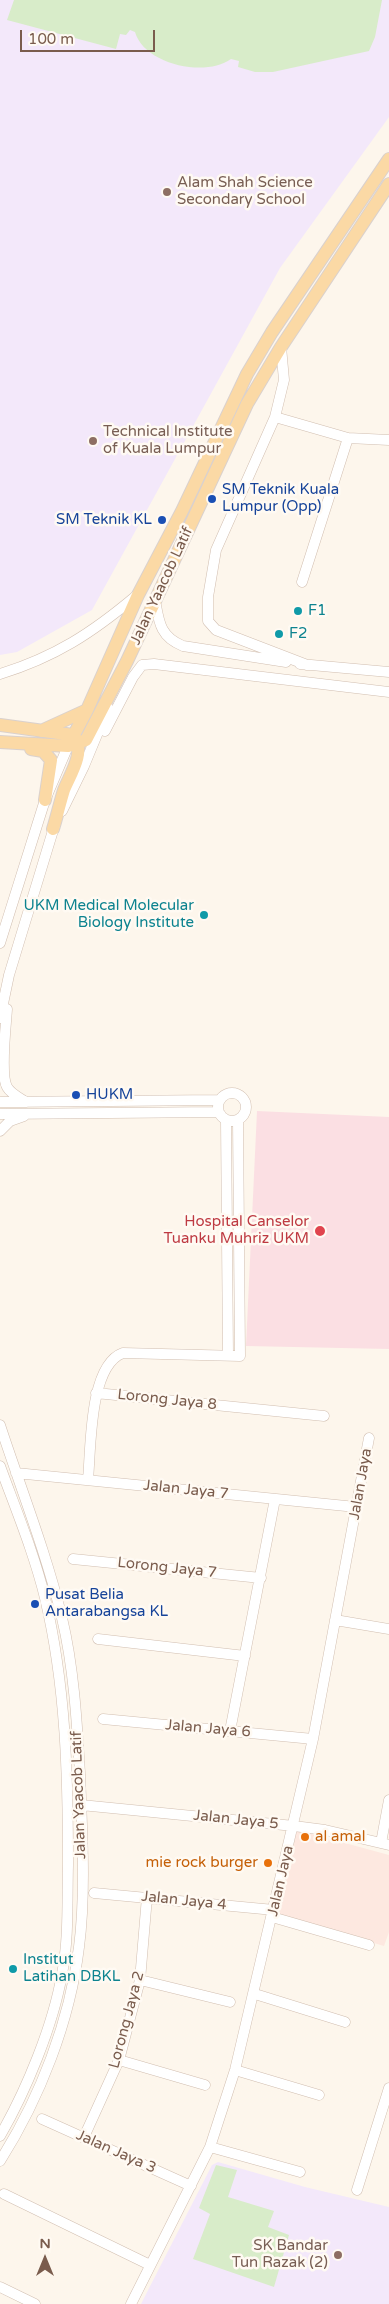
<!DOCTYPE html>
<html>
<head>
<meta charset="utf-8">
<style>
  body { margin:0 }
  #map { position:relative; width:389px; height:2304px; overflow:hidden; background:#fdf6ec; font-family:"Varela Round",sans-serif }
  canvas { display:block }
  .north { position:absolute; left:20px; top:2234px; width:50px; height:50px; -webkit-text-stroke:4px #fffaf3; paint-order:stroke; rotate:0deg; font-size:14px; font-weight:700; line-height:20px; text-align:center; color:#7a5c4d }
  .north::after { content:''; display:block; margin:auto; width:18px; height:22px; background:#7a5c4d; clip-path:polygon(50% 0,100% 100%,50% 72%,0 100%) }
  .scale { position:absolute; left:20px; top:30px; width:135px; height:22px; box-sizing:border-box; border:2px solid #7a5c4d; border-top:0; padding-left:6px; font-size:15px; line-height:18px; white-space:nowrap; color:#7a5c4d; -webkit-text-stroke:4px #fffaf3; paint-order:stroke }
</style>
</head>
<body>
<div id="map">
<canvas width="389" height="2304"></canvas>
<div class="north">N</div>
<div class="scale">100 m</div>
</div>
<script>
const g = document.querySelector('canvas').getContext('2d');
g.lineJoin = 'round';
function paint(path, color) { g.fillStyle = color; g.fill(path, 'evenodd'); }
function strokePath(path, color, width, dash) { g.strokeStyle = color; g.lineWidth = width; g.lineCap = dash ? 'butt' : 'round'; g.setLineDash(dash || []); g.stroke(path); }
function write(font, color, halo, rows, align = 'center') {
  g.font = font + ' "Varela Round",sans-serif'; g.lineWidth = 5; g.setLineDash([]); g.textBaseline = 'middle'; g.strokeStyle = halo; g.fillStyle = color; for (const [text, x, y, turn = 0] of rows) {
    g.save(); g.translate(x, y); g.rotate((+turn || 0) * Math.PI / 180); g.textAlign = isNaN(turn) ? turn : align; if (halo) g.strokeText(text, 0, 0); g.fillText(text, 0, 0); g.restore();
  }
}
paint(new Path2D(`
  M297 1830 389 1855V1932L384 1946 276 1914Z`), '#fde8e0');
paint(new Path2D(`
  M0 0H389V117L280 268 92 610 17 652 0 655Z
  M218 2162 305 2187 389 2207V2304H141L212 2165Z`), '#f3e8fa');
paint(new Path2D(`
  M257 1111 389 1117V1349L246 1346Z`), '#fbdfe3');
paint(new Path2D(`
  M14 0H382L375 37 369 51 273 72H255L238 67 239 61 231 59C205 78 144 64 135 32L130 30 126 35 120 34 116 49 7 20Z
  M216 2165 237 2170 228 2197 274 2211 268 2227 289 2235 274 2287 193 2259 210 2214 199 2208Z`), '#d8ecc9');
const minor = new Path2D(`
  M281 347 284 380 275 417 216 550 208 597V621L216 630 307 665
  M275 417 348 438 389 440
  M302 582 348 438
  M155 600C159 622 160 637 183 646L286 662
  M300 664 389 672
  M0 674C55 657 92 633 136 596
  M105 731 133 677 142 665 154 664 389 692
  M62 811 84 766 108 708
  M0 943 45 800 68 746
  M7 1009C6 1026 0 1074 7 1087 11 1094 20 1098 26 1102
  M0 1018 9 975 55 824
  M218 1107a14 14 0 1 1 28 0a14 14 0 1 1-28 0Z
  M0 1102 220 1100
  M0 1114 219 1112
  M226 1120 228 1355
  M0 1131 10 1121 24 1116
  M96 1393 324 1416
  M0 1425C21 1489 46 1552 62 1618 74 1668 77 1723 80 1774 82 1829 86 1893 79 1947 70 2021 40 2098 0 2161
  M0 1466C16 1510 34 1553 45 1598 66 1686 68 1776 68 1865 67 1902 69 1938 62 1974 53 2026 26 2091 0 2136
  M16 1473 356 1507
  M88 1480C91 1448 89 1365 123 1353L240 1356 238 1120
  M73 1559 261 1578
  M335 1620 389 1629
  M98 1639 245 1656
  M103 1719 313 1739
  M230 1731 275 1499
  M81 1805 294 1826 325 1830 389 1845
  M381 1843 389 1800
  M94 1893 274 1910
  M272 1917 369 1945
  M140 1980 230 2002
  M255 1994 345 2022
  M119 2060 205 2085
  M235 2070 319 2095
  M42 2119 191 2186
  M84 2137 119 2060 140 1980 147 1897
  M210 2147 300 2172
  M357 2190 389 2088
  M4 2194 150 2265
  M0 2287 35 2304
  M131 2304 210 2147 235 2070 313 1739 369 1438`);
const major = new Path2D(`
  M0 725 73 735
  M41 731 87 710
  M0 742 68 746 86 740 127 661 247 404 281 347 389 184
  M68 746 87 710 138 595 182 511 247 374 272 332 389 159
  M31 749 43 751 51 760 45 800
  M53 829C57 816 60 803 64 790 70 775 85 753 75 738`);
strokePath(minor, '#d1beb0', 11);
strokePath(major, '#dad1cd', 14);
strokePath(minor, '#fff', 10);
strokePath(major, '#fbd9a5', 12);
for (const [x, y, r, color] of [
  [167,192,5,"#8d6e63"],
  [93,441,5,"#8d6e63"],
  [212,499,5,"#1a4fb4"],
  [162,520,5,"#1a4fb4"],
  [298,611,5,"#0f9aa8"],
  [279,634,5,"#0f9aa8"],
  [204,915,5,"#0f9aa8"],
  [76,1095,5,"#1a4fb4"],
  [320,1231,6,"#e0444e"],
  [35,1604,5,"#1a4fb4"],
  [305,1837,5,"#e8710a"],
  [268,1863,5,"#e8710a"],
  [13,1969,5,"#0f9aa8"],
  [338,2255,5,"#8d6e63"]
]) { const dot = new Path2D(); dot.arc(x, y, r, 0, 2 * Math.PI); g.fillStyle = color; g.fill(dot); strokePath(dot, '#fffaf3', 2); }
write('15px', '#785e54', '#fffaf3', [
  ["Alam Shah Science",177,183],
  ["Secondary School",177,200],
  ["Technical Institute",103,432],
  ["of Kuala Lumpur",103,449],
  ["SK Bandar",328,2246,"right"],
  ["Tun Razak (2)",328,2263,"right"]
], 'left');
write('15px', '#164399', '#fffaf3', [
  ["SM Teknik Kuala",222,490],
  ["Lumpur (Opp)",222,507],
  ["SM Teknik KL",152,520,"right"],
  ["HUKM",86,1095],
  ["Pusat Belia",45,1595],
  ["Antarabangsa KL",45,1612]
], 'left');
write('15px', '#7a5c4d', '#fffaf3', [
  ["Jalan Yaacob Latif",162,586,-65],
  ["Lorong Jaya 8",167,1400,6],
  ["Jalan Jaya",361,1484,-80],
  ["Jalan Jaya 7",186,1490,6],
  ["Lorong Jaya 7",167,1568,6],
  ["Jalan Jaya 6",208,1729,5],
  ["Jalan Yaacob Latif",79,1795,-92],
  ["Jalan Jaya 5",236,1820,6],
  ["Jalan Jaya",281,1881,-77],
  ["Jalan Jaya 4",184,1901,6],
  ["Lorong Jaya 2",127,2020,-75],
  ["Jalan Jaya 3",116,2152,24]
]);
write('15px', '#0d838f', '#fffaf3', [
  ["F1",308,611],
  ["F2",289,634],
  ["UKM Medical Molecular",194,906,"right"],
  ["Biology Institute",194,923,"right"],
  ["Institut",23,1960],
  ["Latihan DBKL",23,1977]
], 'left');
write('15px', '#be3a42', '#fffaf3', [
  ["Hospital Canselor",309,1222],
  ["Tuanku Muhriz UKM",309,1239]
], 'right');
write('15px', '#c56008', '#fffaf3', [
  ["al amal",315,1837],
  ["mie rock burger",258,1863,"right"]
], 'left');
</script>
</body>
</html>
